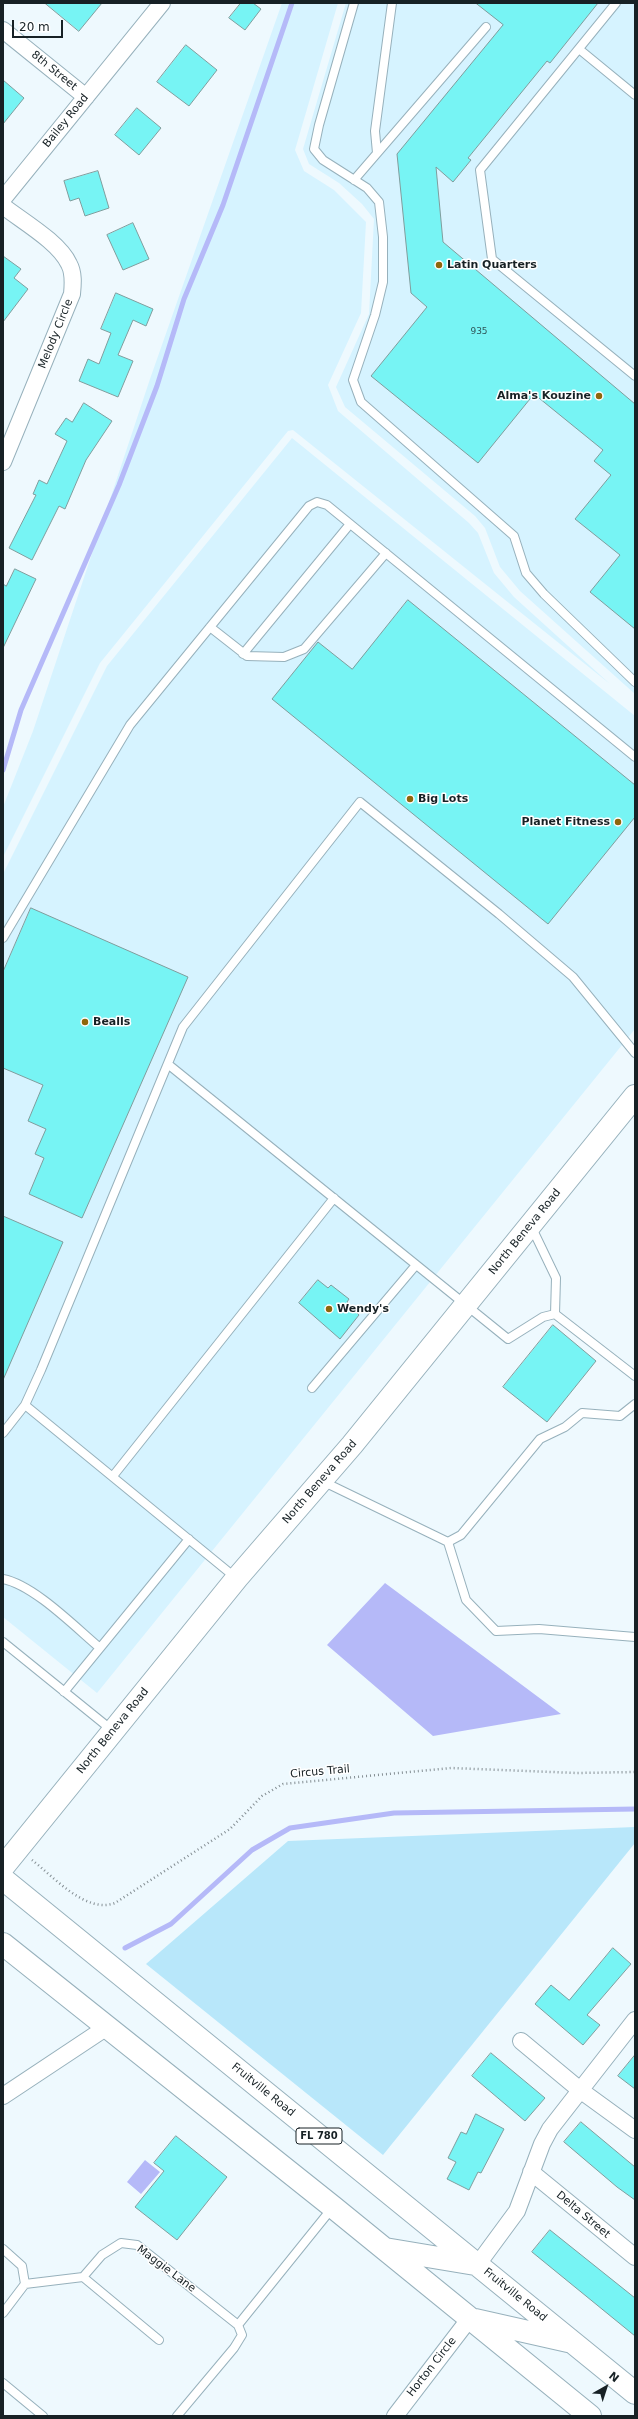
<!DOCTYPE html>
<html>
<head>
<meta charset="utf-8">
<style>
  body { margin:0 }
  #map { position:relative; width:638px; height:2419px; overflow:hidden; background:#eef9fe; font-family:"DejaVu Sans",sans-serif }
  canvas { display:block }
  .frame { position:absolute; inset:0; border:4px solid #172125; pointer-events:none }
  .north { position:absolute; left:586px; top:2367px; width:40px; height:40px; -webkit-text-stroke:3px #fff; paint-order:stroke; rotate:39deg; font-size:11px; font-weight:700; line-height:16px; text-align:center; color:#172125 }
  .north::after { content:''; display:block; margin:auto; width:14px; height:18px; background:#172125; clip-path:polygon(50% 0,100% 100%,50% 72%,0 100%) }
  .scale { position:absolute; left:12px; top:20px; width:51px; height:18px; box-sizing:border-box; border:2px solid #172125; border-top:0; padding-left:5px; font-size:12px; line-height:14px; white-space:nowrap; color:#172125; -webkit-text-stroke:3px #fff; paint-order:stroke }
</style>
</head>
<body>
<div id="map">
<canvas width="638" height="2419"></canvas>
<div class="frame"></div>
<div class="north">N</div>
<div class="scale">20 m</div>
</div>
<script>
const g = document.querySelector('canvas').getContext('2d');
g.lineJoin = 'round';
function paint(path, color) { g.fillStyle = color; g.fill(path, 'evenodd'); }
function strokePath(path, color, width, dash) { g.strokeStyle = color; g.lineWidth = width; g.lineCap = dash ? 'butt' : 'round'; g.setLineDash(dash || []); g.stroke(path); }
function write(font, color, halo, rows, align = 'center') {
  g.font = font + ' "DejaVu Sans",sans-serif'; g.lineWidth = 3; g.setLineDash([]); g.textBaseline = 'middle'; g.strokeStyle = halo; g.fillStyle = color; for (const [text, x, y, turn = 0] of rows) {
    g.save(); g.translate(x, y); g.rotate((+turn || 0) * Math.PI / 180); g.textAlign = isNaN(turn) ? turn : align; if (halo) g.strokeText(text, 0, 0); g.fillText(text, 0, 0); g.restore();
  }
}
paint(new Path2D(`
  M282 3H338L295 150 304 171 334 190 366 222 361 313 328 385 338 411 469 523 478 533 494 573 514 597 610 684 293 430 288 431 100 663 3 857V807L33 731 150 379Z
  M346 3H635V694L520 591 500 567 485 528 475 516 345 407 336 387 369 314 374 219 362 204 339 183 309 164 303 149Z
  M292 438 635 716V1029L97 1693 3 1617V874L107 666Z`), '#d6f3ff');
paint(new Path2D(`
  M635 1827V1843L383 2155 146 1964 288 1841Z`), '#b8e7fa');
paint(new Path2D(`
  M385 1583 561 1714 433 1736 327 1645Z
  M145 2160 160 2172 141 2194 127 2182Z`), '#b5b9f8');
strokePath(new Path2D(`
  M3 770 21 710 119 485 157 386 184 299 223 205 292 3
  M125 1948 171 1924 252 1850 290 1828 394 1813 635 1809`), '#b5b9f8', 5);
const building = new Path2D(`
  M45 3H102L79 31Z
  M241 3H253L261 9 245 30 229 18Z
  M476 3H598L550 63 547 61 468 158 471 160 453 182 436 167 443 242 635 404V629L590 592 620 555 575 519 611 475 594 461 603 450 534 394 478 463 371 376 427 307 411 293 397 154 503 25Z
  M186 45 217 70 189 106 157 82Z
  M3 80 24 98 3 124Z
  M137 108 161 128 139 155 115 135Z
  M98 171 109 208 85 216 79 198 70 201 64 181Z
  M133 223 149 259 123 270 107 235Z
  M3 256 21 269 14 278 28 289 3 322Z
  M116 293 153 309 146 326 133 320 118 355 133 361 118 397 79 381 88 359 99 364 111 333 101 329Z
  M84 403 112 421 86 460 65 509 59 506 32 560 9 548 36 495 33 494 39 480 47 484 67 441 55 434 66 418 72 422Z
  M15 569 36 579 3 648V584L6 586Z
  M408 600 635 785V817L548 924 272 699 318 642 352 669Z
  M31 908 188 977 82 1218 29 1194 44 1158 35 1154 46 1129 28 1121 43 1085 3 1068V972Z
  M3 1216 63 1242 3 1380Z
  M318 1280 328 1288 331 1285 349 1299 347 1302 359 1315 340 1339 299 1303Z
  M553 1325 596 1361 547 1422 503 1387Z
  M613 1948 631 1964 587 2015 600 2025 583 2045 535 2004 551 1985 569 2000Z
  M491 2053 545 2098 525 2121 472 2076Z
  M635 2055V2089L618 2076Z
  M476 2114 504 2129 481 2173 478 2172 469 2190 447 2179 456 2162 448 2158 461 2132 466 2134Z
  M581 2122 635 2167V2200L617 2187 564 2142Z
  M176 2136 227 2177 177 2240 135 2207 164 2171 154 2163Z
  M550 2230 635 2298V2336L532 2252Z`);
paint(building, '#77f4f4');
strokePath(building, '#809d9d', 1);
const lane = new Path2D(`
  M354 3 319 125 314 149 323 160 367 188 379 202 383 237V282L375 315 353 380 361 402 514 536 526 573 544 594 635 682
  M616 3 480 170 492 259 635 376
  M579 49 635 95
  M377 153 375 131 392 3
  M354 180 486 27
  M210 627 247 656 284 657 304 649 386 553
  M243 654 350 524
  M3 938 130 725 309 506 317 502 327 505 635 757
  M169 1065 508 1339 543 1317 555 1314 635 1376
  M531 1226 556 1278 555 1314
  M312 1388 416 1265
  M25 1405 236 1578
  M3 1433 25 1405 41 1370 183 1027 360 802 499 914 573 977 635 1053
  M113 1476 334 1198
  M322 1481 448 1542 461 1535 540 1439 565 1427 582 1413 620 1416 635 1404
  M448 1542 466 1600 496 1631 539 1629 635 1637
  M3 1579C34 1585 75 1627 100 1648
  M3 1642 113 1731
  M64 1692 189 1539
  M3 2249 22 2266 25 2284 3 2313
  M83 2277 159 2340
  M25 2284 83 2277 102 2255 121 2243 137 2245 238 2325 242 2335 234 2348 177 2416
  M238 2325 333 2207
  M3 2383 43 2416`);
const street = new Path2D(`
  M3 30 86 97
  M3 199 162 3
  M3 206C22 221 59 242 69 264 74 273 73 284 72 294L3 462
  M521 2041 580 2090 635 2130
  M3 2096 107 2027
  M531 2172 635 2257
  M478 2264 517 2211 542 2144 550 2129 635 2020
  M395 2416 470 2318`);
const secondary = new Path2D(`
  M3 1867 237 1578 352 1445 635 1096`);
const primary = new Path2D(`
  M3 1879 635 2393
  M3 1944 333 2207 590 2416
  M385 2249 475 2264
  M475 2320 568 2341`);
strokePath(lane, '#97b1bc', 10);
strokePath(street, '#97b1bc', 18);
strokePath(secondary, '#97b1bc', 24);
strokePath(primary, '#97b1bc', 24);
strokePath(new Path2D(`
  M32 1860C54 1877 86 1914 115 1903L230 1829 262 1796 283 1784 451 1768 577 1773 635 1772`), '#848e93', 2.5, [1, 3]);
strokePath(lane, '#fff', 8);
strokePath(street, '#fff', 16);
strokePath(secondary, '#fff', 22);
strokePath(primary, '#fff', 22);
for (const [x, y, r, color] of [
  [439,265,4,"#8e660b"],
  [599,396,4,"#8e660b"],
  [410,799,4,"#8e660b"],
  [618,822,4,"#8e660b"],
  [85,1022,4,"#8e660b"],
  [329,1309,4,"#8e660b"]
]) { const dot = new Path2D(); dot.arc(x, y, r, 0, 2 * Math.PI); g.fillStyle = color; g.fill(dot); strokePath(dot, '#fff', 1.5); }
write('9px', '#2f5659', null, [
  ["935",479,332]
]);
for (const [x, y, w] of [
  [319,2136,46]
]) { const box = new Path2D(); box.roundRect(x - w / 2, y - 8, w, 16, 3); g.fillStyle = '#fff'; g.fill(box); strokePath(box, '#172125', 1); }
write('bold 10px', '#172125', null, [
  ["FL 780",319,2136]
]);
write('11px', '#172125', '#fff', [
  ["8th Street",54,71,39],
  ["Bailey Road",66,121,-51],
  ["Melody Circle",56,334,-68],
  ["North Beneva Road",525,1232,-51],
  ["North Beneva Road",320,1482,-49],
  ["North Beneva Road",113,1731,-51],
  ["Circus Trail",320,1772,-5],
  ["Fruitville Road",263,2090,39],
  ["Delta Street",583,2215,40],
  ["Maggie Lane",166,2269,37],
  ["Fruitville Road",515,2295,39],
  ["Horton Circle",432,2367,-52]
]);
write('bold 11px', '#172125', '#fff', [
  ["Latin Quarters",447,265],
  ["Alma's Kouzine",591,396,"right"],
  ["Big Lots",418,799],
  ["Planet Fitness",610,822,"right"],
  ["Bealls",93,1022],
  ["Wendy's",337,1309]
], 'left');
</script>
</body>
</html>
